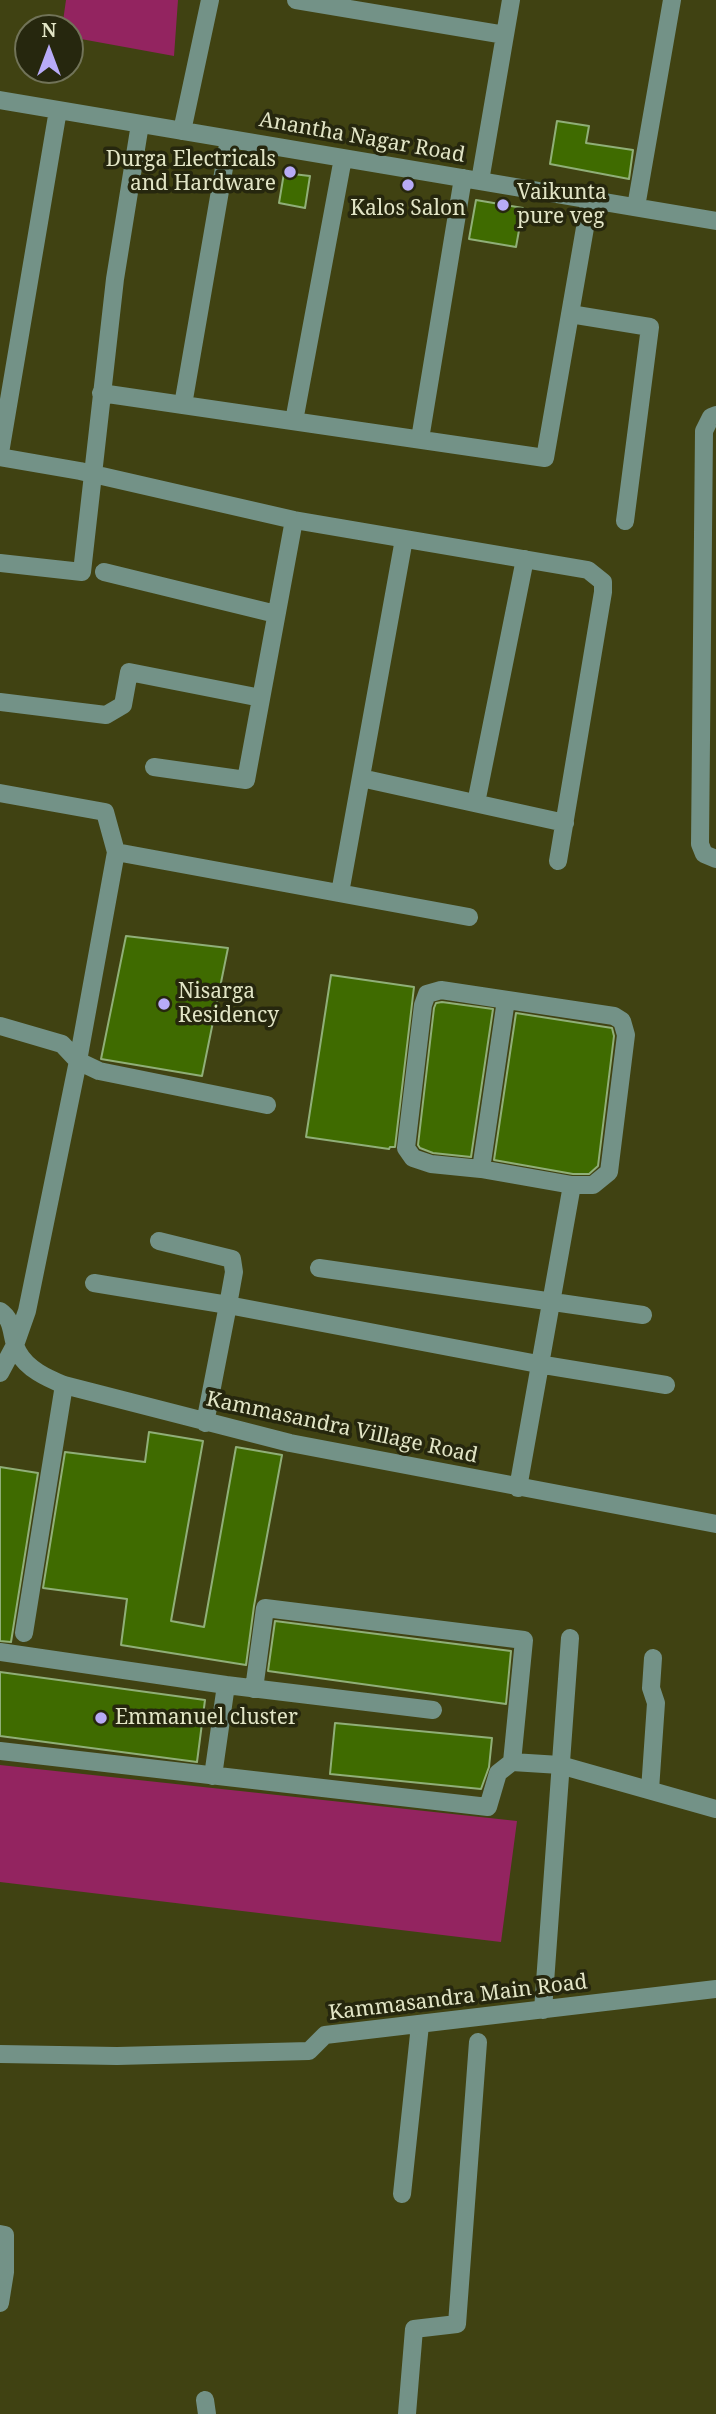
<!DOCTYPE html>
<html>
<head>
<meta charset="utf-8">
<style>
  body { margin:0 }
  #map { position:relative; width:716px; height:2414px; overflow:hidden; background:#404212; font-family:"Noto Serif",serif }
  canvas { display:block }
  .north { position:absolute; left:14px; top:14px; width:70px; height:70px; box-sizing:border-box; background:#26270e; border:2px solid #717358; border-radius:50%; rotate:0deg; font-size:19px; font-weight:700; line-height:28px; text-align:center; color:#e2e5c6 }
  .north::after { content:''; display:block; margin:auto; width:24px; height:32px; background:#b8abf7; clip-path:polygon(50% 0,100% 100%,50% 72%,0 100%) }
</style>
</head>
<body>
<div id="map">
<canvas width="716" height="2414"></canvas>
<div class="north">N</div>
</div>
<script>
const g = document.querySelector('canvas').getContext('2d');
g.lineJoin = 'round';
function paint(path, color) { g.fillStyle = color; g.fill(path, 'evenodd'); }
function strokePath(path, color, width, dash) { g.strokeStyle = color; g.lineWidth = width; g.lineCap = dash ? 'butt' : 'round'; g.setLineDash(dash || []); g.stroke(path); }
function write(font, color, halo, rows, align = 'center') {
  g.font = font + ' "Noto Serif",serif'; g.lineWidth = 7; g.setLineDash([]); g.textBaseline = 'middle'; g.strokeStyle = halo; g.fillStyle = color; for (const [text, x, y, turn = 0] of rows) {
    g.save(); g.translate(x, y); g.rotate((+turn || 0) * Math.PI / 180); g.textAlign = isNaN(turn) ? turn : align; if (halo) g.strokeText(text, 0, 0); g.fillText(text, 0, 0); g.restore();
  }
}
paint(new Path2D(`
  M66 0H178L174 56 70 37V28H62Z
  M0 1765 517 1821 501 1942 0 1882Z`), '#932460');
const building = new Path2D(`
  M557 121 589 126 586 143 633 150 629 179 550 164Z
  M284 173 310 176 305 208 279 203Z
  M476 200 523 208 516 247 469 239Z
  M126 936 228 948 202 1076 101 1059Z
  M331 975 414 987 395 1147H390L389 1149 306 1137Z
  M442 1002 493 1009 471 1157 433 1153 420 1148 418 1145 434 1008 436 1003Z
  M516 1013 612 1028 614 1036 598 1166 589 1174H573L494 1160Z
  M149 1432 203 1441 171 1621 204 1627 236 1447 282 1455 254 1606 246 1665 121 1645 127 1599 43 1588 65 1452 145 1462Z
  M0 1467 38 1473 11 1642 0 1641Z
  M275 1621 511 1651 506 1704 268 1671Z
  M0 1672 205 1700 197 1762 0 1736Z
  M335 1723 492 1738 489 1767 481 1789 330 1774Z`);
paint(building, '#3f6b00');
strokePath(building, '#90af78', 2);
strokePath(new Path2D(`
  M296 0 505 35
  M0 100 716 221
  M182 131 210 0
  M480 181 511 0
  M636 207 672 0
  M570 314 650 327 625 521
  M101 393 545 458 590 199
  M183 405 229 139
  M716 415 711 417 704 431 700 844 704 854 716 859
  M294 421 343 158
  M420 439 463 178
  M0 453 58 110
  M0 457 80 471 294 520 588 570 603 582V592L558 861
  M0 563 82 572 115 279 140 124
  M104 572 276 614
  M0 702 106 715 123 705 129 672 261 698
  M154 767 246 780 294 520
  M361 778 565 823
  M0 793 105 812 116 852 78 1061 99 1071 267 1105
  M476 803 525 559
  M116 852 469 917
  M340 893 404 539
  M0 1026 62 1044 78 1061 27 1311 15 1345 0 1373
  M481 1169 506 1000
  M319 1268 643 1315
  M94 1283 228 1305 234 1272 232 1259 159 1241
  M0 1311C15 1321 10 1337 18 1352 27 1369 47 1378 64 1385L290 1443 716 1524
  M205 1423 228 1305 538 1364 666 1385
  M518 1488 572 1185 481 1169 431 1164 413 1158 406 1148 423 1005 427 994 441 990 614 1016 622 1021 626 1035 609 1172 593 1185H572
  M24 1633 64 1385
  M0 1652 226 1685
  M254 1689 265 1608 524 1640 512 1762
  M0 1751 488 1807 498 1773 512 1762 560 1765 716 1809
  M213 1776 226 1685 433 1710
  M650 1790 656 1703 651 1688 653 1658
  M543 2010 570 1638
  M0 2054 117 2056 309 2051 325 2035 716 1989
  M402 2194 420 2025
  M0 2234 5 2235V2272L0 2303
  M205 2400 207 2414
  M407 2414 414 2329 457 2324 478 2042`), '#739287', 18);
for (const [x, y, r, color] of [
  [290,172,7,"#b8abf7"],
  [408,185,7,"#b8abf7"],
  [503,205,7,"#b8abf7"],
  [164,1004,7,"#b8abf7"],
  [101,1718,7,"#b8abf7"]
]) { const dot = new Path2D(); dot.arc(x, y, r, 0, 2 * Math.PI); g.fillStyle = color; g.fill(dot); strokePath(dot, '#26270e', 2.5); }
write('21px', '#e2e5c6', '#26270e', [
  ["Anantha Nagar Road",362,138,10],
  ["Kammasandra Village Road",342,1428,12],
  ["Kammasandra Main Road",458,1998,-7]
]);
write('21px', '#e2e5c6', '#26270e', [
  ["Durga Electricals",276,160,"right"],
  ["and Hardware",276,184,"right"],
  ["Vaikunta",517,193],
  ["pure veg",517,217],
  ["Kalos Salon",408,209,"center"],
  ["Nisarga",178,992],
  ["Residency",178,1016],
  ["Emmanuel cluster",115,1718]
], 'left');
</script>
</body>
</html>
